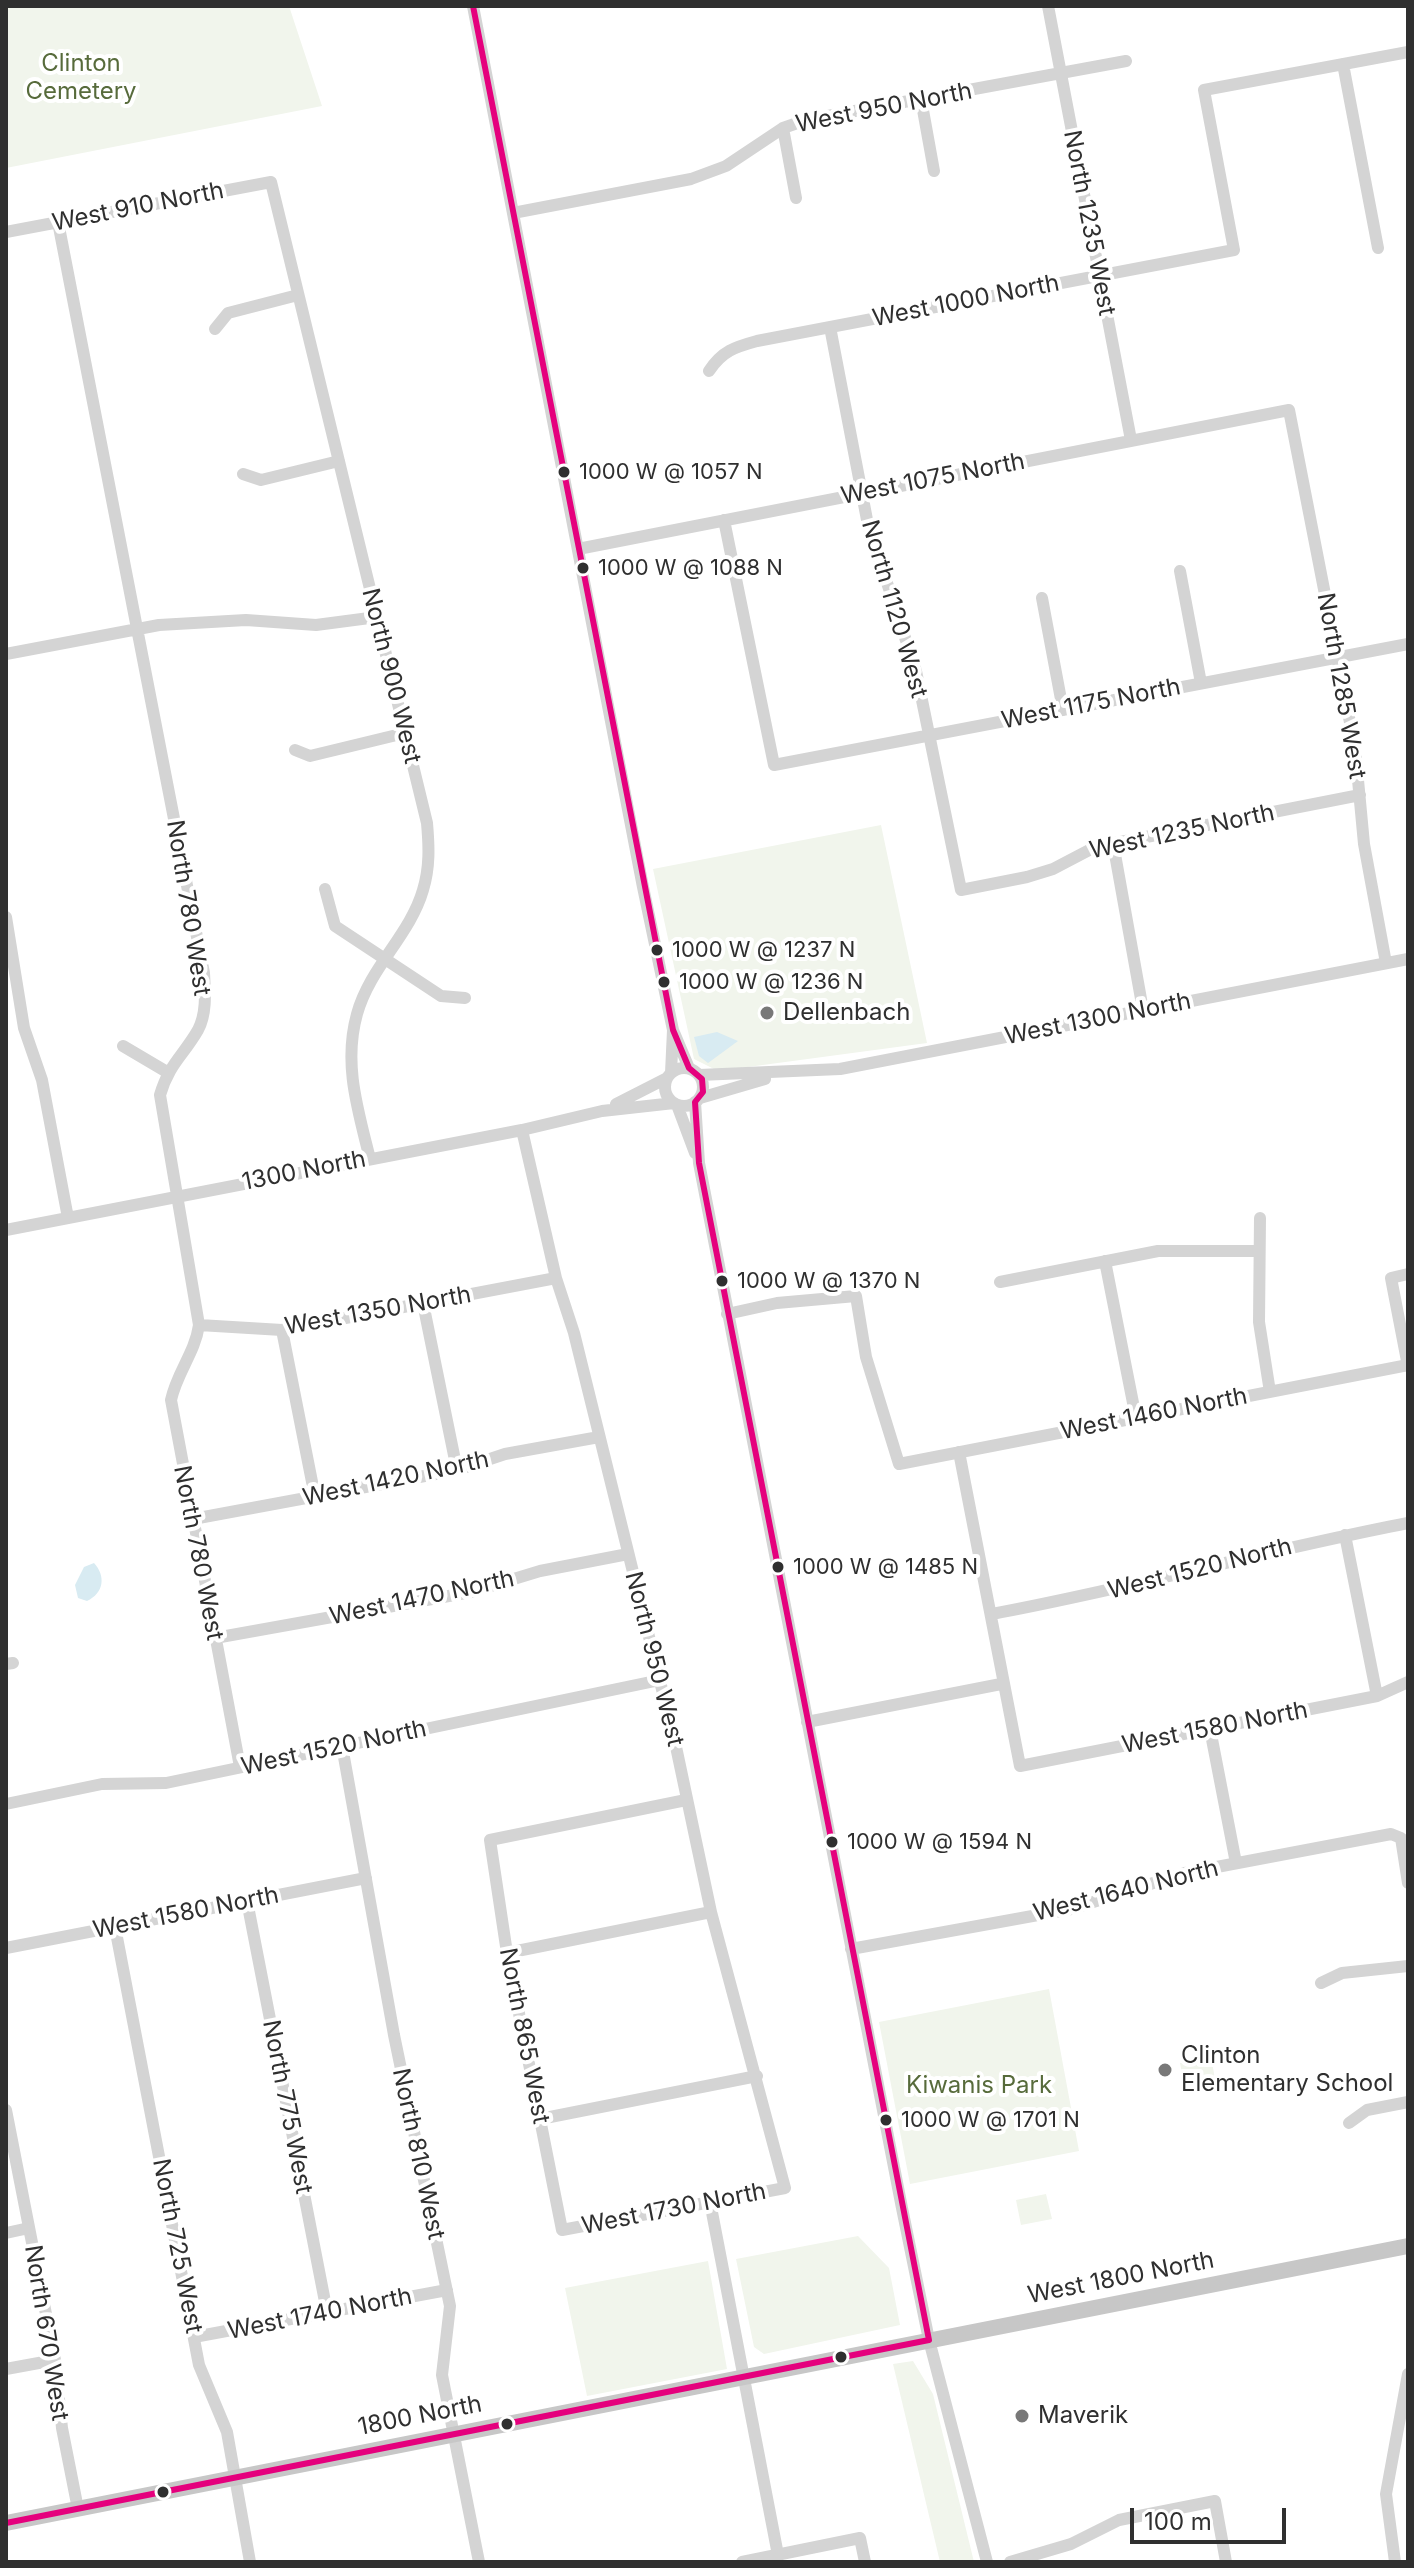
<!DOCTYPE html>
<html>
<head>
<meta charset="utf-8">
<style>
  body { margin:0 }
  #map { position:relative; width:1414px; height:2568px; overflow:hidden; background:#fff; font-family:Inter,sans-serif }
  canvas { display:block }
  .frame { position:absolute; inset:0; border:8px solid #2f2f2f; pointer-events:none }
  .scale { position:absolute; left:1130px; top:2508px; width:156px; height:36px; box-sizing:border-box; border:4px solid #2f2f2f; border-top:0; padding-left:10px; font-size:24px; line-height:28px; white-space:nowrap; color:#2f2f2f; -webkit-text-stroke:6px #fff; paint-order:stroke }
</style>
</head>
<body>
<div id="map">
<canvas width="1414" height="2568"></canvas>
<div class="frame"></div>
<div class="scale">100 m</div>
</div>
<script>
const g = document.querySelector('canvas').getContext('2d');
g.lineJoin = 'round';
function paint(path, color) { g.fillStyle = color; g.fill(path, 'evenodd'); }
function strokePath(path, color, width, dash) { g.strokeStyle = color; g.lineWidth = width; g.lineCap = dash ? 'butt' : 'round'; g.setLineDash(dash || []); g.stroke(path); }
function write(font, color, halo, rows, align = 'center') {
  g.font = font + ' Inter,sans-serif'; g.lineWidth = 8; g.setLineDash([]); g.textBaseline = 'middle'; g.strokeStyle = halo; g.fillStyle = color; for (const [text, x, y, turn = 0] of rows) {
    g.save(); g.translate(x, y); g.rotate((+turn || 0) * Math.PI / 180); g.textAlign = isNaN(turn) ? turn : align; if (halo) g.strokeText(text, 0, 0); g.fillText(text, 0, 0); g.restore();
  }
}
paint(new Path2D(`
  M6 6H289L322 106 6 168Z
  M881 825 927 1043 718 1071 694 1059 653 869Z
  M1049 1989 1079 2151 910 2184 879 2022Z
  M1211 2057 1216 2084 1185 2090 1180 2063Z
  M1046 2194 1052 2219 1021 2225 1016 2200Z
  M858 2236 889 2268 900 2325 764 2354 754 2347 736 2259Z
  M708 2261 727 2369 587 2396 565 2288Z
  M913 2361 933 2394 974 2562H940L893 2364Z`), '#f1f5ec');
paint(new Path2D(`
  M717 1032 738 1041 708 1063 699 1056 694 1037Z
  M94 1563C106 1576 104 1593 87 1601L78 1598 75 1585 84 1567Z`), '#d8ebf2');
strokePath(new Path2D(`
  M473 6 643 887 673 1030 689 1068
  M1048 6 1131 440
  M1343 64 1378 248
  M921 99 934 171
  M783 128 796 198
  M513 213 691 179 726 166 783 128 806 120 1126 61
  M58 222 204 973C205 992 207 1013 198 1030 183 1056 169 1064 160 1095L199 1325C195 1353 177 1372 171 1400L240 1767
  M6 232 271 182 427 823C429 846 430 867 423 890 410 935 370 967 357 1014 343 1064 358 1110 370 1159
  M830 327 868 525 916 671 961 890 1027 877 1053 869 1095 847 1360 795
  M215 329 228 313 298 295
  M709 371C722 351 735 347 757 341L1234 250 1204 90 1408 52
  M243 474 261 480 339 461
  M724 520 774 765 1408 644
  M578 549 1289 410 1355 748 1364 844 1386 963
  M1180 571 1201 683
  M1042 598 1063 710
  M6 654 159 625 246 620 316 625 377 617
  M295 750 310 756 405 733
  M1113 843 1143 1010
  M325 889 335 926 441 996 465 998
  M6 917 24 1028 42 1080 68 1218
  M123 1046 167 1072
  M665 1087a19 19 0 1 1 38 0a19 19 0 1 1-38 0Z
  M671 1073 673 1030
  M699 1075 840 1069 1408 959
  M700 1098 765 1079
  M695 1102 699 1163 902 2208 929 2340 987 2562
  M616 1104 667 1078
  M677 1105 695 1153
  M522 1130 556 1278 574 1333 675 1742 711 1912 785 2188 562 2230 507 1953 490 1840 686 1800
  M1260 1218 1259 1322 1270 1392
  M6 1230 522 1130 602 1111 674 1103
  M1105 1261 1136 1418
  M1408 1274 1391 1278 1408 1366
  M1000 1282 1158 1251H1257
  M423 1303 457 1470
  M727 1314 777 1303 856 1296 866 1357 899 1464 1408 1365
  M199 1325 282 1330 556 1278
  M282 1330 315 1497
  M959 1452 1020 1766 1377 1696 1408 1682
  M193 1519 457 1470 505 1454 599 1437
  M1345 1535 1377 1696
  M992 1614C1132 1588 1268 1550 1408 1523
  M215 1638 471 1592 540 1571 628 1554
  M6 1664 13 1663
  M807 1722 1001 1684
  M1210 1729 1236 1863
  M342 1746 394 2035 450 2306 442 2375 479 2562
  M6 1804 102 1784 166 1783 660 1680
  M247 1901 327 2312
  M115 1927 199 2365 227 2432 250 2562
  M6 1948 366 1878
  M851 1949 1071 1909 1185 1873 1391 1834 1401 1838 1408 1883
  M507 1953 711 1912
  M1321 1983 1342 1973 1408 1966
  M6 2110 55 2360 62 2428 78 2509
  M540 2119 757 2076
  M1349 2123 1367 2110 1408 2102
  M710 2202 778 2555
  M6 2233 29 2228
  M194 2337 447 2290
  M6 2369 55 2360
  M742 2562 860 2538 865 2562
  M1010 2562 1071 2544 1119 2520 1215 2501 1226 2562
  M1395 2562 1386 2494 1408 2374`), '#d4d4d4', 12);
strokePath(new Path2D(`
  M6 2523 1408 2246`), '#c7c7c7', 16);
strokePath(new Path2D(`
  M473 6 673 1030 689 1068 702 1079 703 1092 695 1102 699 1163 929 2340
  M6 2523 929 2340`), '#e5007d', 6);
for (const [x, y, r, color] of [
  [564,472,7,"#2f2f2f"],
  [583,568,7,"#2f2f2f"],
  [657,950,7,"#2f2f2f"],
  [664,982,7,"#2f2f2f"],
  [767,1013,8,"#787878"],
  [722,1281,7,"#2f2f2f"],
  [778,1567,7,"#2f2f2f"],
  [832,1842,7,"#2f2f2f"],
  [1165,2070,8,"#787878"],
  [886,2120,7,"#2f2f2f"],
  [841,2357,7,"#2f2f2f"],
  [1022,2416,8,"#787878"],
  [507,2424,7,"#2f2f2f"],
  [163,2492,7,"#2f2f2f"]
]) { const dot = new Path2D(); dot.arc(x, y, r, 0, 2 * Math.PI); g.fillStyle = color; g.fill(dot); strokePath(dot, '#fff', 3); }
write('22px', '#2f2f2f', '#fff', [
  ["1000 W @ 1057 N",579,472],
  ["1000 W @ 1088 N",598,568],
  ["1000 W @ 1237 N",672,950],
  ["1000 W @ 1236 N",679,982],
  ["1000 W @ 1370 N",737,1281],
  ["1000 W @ 1485 N",793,1567],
  ["1000 W @ 1594 N",847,1842],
  ["1000 W @ 1701 N",901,2120]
], 'left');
write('24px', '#576b3b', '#fff', [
  ["Clinton",81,64],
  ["Cemetery",81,92],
  ["Kiwanis Park",979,2086]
]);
write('24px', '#2f2f2f', '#fff', [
  ["West 950 North",884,108,-11],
  ["West 910 North",138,207,-11],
  ["North 1235 West",1089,223,79],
  ["West 1000 North",966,301,-11],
  ["West 1075 North",933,479,-11],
  ["North 1120 West",894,609,74],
  ["North 900 West",391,676,76],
  ["North 1285 West",1341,686,80],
  ["West 1175 North",1091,704,-11],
  ["West 1235 North",1182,832,-12],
  ["North 780 West",188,908,81],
  ["West 1300 North",1098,1019,-11],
  ["1300 North",304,1171,-11],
  ["West 1350 North",378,1311,-10],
  ["West 1460 North",1154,1414,-11],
  ["West 1420 North",396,1479,-12],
  ["North 780 West",198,1553,79],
  ["West 1520 North",1200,1569,-14],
  ["West 1470 North",422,1598,-12],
  ["North 950 West",654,1659,76],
  ["West 1580 North",1215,1728,-11],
  ["West 1520 North",334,1748,-12],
  ["West 1640 North",1126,1891,-14],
  ["West 1580 North",186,1913,-11],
  ["North 865 West",524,2036,79],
  ["North 775 West",287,2107,79],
  ["North 810 West",418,2154,78],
  ["West 1730 North",674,2209,-11],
  ["North 725 West",177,2246,79],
  ["West 1800 North",1121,2278,-11],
  ["West 1740 North",320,2314,-11],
  ["North 670 West",46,2333,81],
  ["1800 North",420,2416,-11]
]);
write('24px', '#2f2f2f', '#fff', [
  ["Dellenbach",783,1013],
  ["Clinton",1181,2056],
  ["Elementary School",1181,2084],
  ["Maverik",1038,2416]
], 'left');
</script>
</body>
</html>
